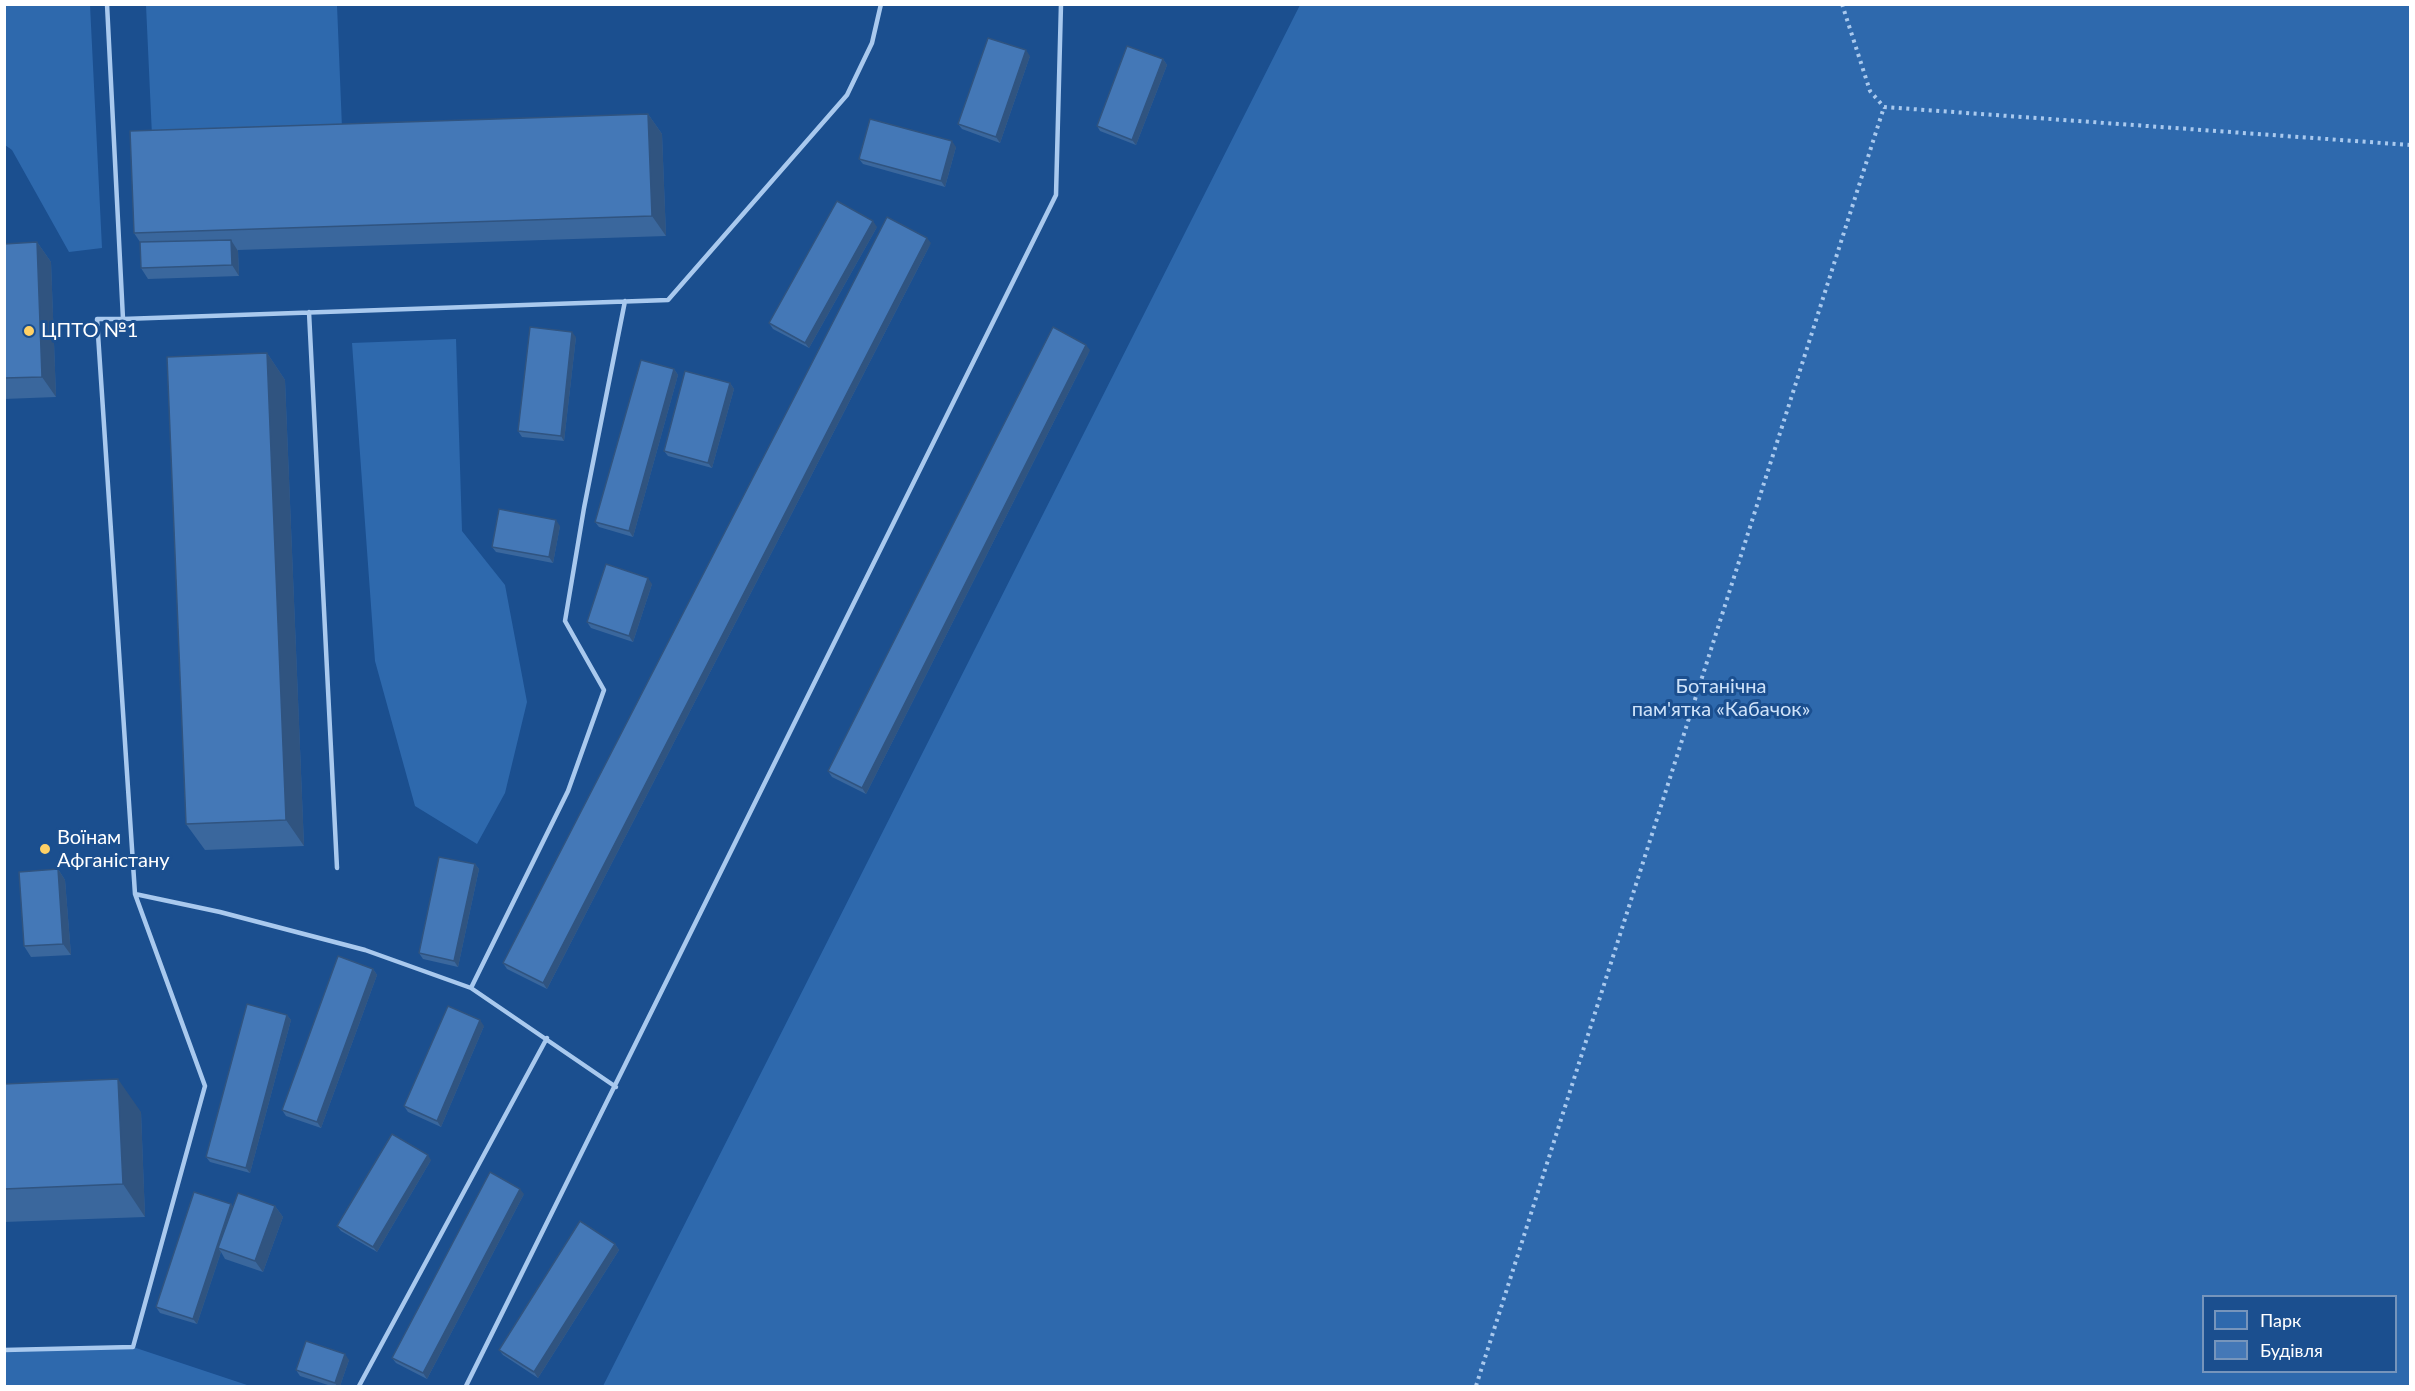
<!DOCTYPE html>
<html>
<head>
<meta charset="utf-8">
<style>
  body { margin:0 }
  #map { position:relative; width:2415px; height:1391px; overflow:hidden; background:#1b4f8f; font-family:Lato,sans-serif }
  canvas { display:block }
  .frame { position:absolute; inset:0; border:6px solid #fff; pointer-events:none }
  .legend { position:absolute; left:2202px; top:1295px; width:195px; height:78px; box-sizing:border-box; background:#1b4f8f; border:2px solid #7695bc; margin:0; padding:8px 10px; list-style:none; font-size:18px; color:#fff }
  .legend li { display:flex; align-items:center; gap:12px; height:30px }
  .legend b { width:30px; border:2px solid #7695bc }
</style>
</head>
<body>
<div id="map">
<canvas width="2415" height="1391"></canvas>
<div class="frame"></div>
<ul class="legend">
<li><b style="height:16px;background:#2e69ad"></b>Парк</li>
<li><b style="height:16px;background:#4478b7"></b>Будівля</li>
</ul>
</div>
<script>
const g = document.querySelector('canvas').getContext('2d');
g.lineJoin = 'round';
function paint(path, color) { g.fillStyle = color; g.fill(path, 'evenodd'); }
function strokePath(path, color, width, dash) { g.strokeStyle = color; g.lineWidth = width; g.lineCap = dash ? 'butt' : 'round'; g.setLineDash(dash || []); g.stroke(path); }
function write(font, color, halo, rows, align = 'center') {
  g.font = font + ' Lato,sans-serif'; g.lineWidth = 6; g.setLineDash([]); g.textBaseline = 'middle'; g.strokeStyle = halo; g.fillStyle = color; for (const [text, x, y, turn = 0] of rows) {
    g.save(); g.translate(x, y); g.rotate((+turn || 0) * Math.PI / 180); g.textAlign = isNaN(turn) ? turn : align; if (halo) g.strokeText(text, 0, 0); g.fillText(text, 0, 0); g.restore();
  }
}
paint(new Path2D(`
  M5 4 90 5 102 248 69 252 12 150 5 145Z
  M146 5H337L342 128 152 136Z
  M1300 5H2410V1386H603ZM2396 1296V1372H2204V1296Z
  M456 339 462 531 505 585 527 702 505 793 477 844 415 806 375 661 352 343Z
  M133 1347 250 1386H5L4 1350Z`), '#2e69ad');
strokePath(new Path2D(`
  M1842 4 1870 91 1884 107 2410 145
  M1476 1386 1884 107`), '#a9c9ee', 4, [3, 4.5]);
strokePath(new Path2D(`
  M107 4 123 319 668 300 847 95 872 43 881 4
  M309 312 337 868
  M135 894 220 912 365 950 471 988 616 1087
  M471 988 568 791 604 690 565 621 584 508 625 301
  M4 1350 133 1347 205 1086 135 894 97 319H123
  M359 1386 547 1038
  M466 1386 1056 195 1061 4`), '#a9c9ee', 4.5);
paint(new Path2D(`
  M1030 56 1000 143 962 129 958 124Z
  M1163 59 1167 65 1136 145 1100 131 1097 126Z
  M648 114 662 134 666 236 238 250 239 276 148 279 141 268 140 242 134 233Z
  M956 147 945 187 863 164 859 159Z
  M877 227 809 348 773 329 769 323Z
  M37 242 51 262 56 397 4 399V244Z
  M931 243 547 989 507 969 503 963Z
  M576 337 564 441 522 437 518 431Z
  M1090 350 866 794 832 777 828 771Z
  M267 353 285 380 304 846 205 850 186 824Z
  M674 369 678 375 633 537 599 527 595 522Z
  M730 383 734 389 712 468 668 456 664 451Z
  M560 526 553 563 496 552 492 547Z
  M652 584 633 642 591 628 587 622Z
  M475 864 479 869 458 967 423 959 419 953Z
  M58 869 65 880 71 955 31 957 24 946Z
  M373 969 377 975 321 1128 286 1116 282 1110Z
  M287 1015 291 1020 250 1173 210 1162 206 1157Z
  M484 1026 441 1127 408 1112 404 1106Z
  M4 1084 141 1112 145 1217 4 1222Z
  M431 1160 377 1252 341 1231 337 1226Z
  M524 1194 427 1379 396 1363 392 1358Z
  M231 1204 233 1207 275 1206 283 1217 263 1272 225 1259 221 1252 197 1324 160 1313 156 1307Z
  M615 1244 619 1250 538 1378 503 1355 499 1350Z
  M349 1360 340 1386H331L300 1376 296 1370Z`), '#3a679d');
paint(new Path2D(`
  M1026 50 1030 56 1000 143 996 137Z
  M1163 59 1167 65 1136 145 1132 140Z
  M648 114 662 134 666 236 652 216Z
  M952 141 956 147 945 187 941 181Z
  M873 221 877 227 809 348 805 343Z
  M927 238 931 243 547 989 543 983Z
  M231 240 238 251 239 276 232 265Z
  M37 242 51 262 56 397 42 377Z
  M572 332 576 337 564 441 561 436Z
  M1086 345 1090 350 866 794 862 788Z
  M267 353 285 380 304 846 286 820Z
  M674 369 678 375 633 537 629 531Z
  M730 383 734 389 712 468 708 463Z
  M556 520 560 526 553 563 549 557Z
  M648 578 652 584 633 642 629 636Z
  M475 864 479 869 458 967 454 961Z
  M58 869 65 880 71 955 63 944Z
  M373 969 377 975 321 1128 317 1122Z
  M287 1015 291 1020 250 1173 246 1168Z
  M480 1020 484 1026 441 1127 437 1121Z
  M118 1079 141 1112 145 1217 123 1184Z
  M428 1155 431 1160 377 1252 373 1247Z
  M520 1189 524 1194 427 1379 423 1373Z
  M231 1204 235 1210 218 1248 221 1252 197 1324 193 1319Z
  M275 1206 283 1217 263 1272 255 1261Z
  M615 1244 619 1250 538 1378 534 1372Z
  M345 1354 349 1360 340 1386H337L335 1383Z`), '#305480');
const building = new Path2D(`
  M988 38 1026 50 996 137 958 124Z
  M1127 46 1163 59 1132 140 1097 126Z
  M648 114 652 216 134 233 130 131Z
  M870 119 952 141 941 181 859 159Z
  M837 201 873 221 805 343 769 323Z
  M887 217 927 238 543 983 503 963Z
  M231 240 232 265 141 268 140 242Z
  M37 242 42 377 4 378V244Z
  M530 327 572 332 561 436 518 431Z
  M1053 327 1086 345 862 788 828 771Z
  M267 353 286 820 186 824 167 357Z
  M641 360 674 369 629 531 595 522Z
  M685 371 730 383 708 463 664 451Z
  M499 509 556 520 549 557 492 547Z
  M606 564 648 578 629 636 587 622Z
  M439 857 475 864 454 961 419 953Z
  M58 869 63 944 24 946 19 872Z
  M338 956 373 969 317 1122 282 1110Z
  M247 1004 287 1015 246 1168 206 1157Z
  M448 1006 480 1020 437 1121 404 1106Z
  M118 1079 123 1184 4 1189V1084Z
  M392 1134 428 1155 373 1247 337 1226Z
  M490 1172 520 1189 423 1373 392 1358Z
  M194 1192 231 1204 193 1319 156 1307Z
  M238 1193 275 1206 255 1261 218 1248Z
  M580 1221 615 1244 534 1372 499 1350Z
  M306 1341 345 1354 335 1383 296 1370Z`);
paint(building, '#4478b7');
strokePath(building, '#305480', 1.5);
for (const [x, y, r, color] of [
  [29,331,6,"#ffd166"],
  [45,849,6,"#ffd166"]
]) { const dot = new Path2D(); dot.arc(x, y, r, 0, 2 * Math.PI); g.fillStyle = color; g.fill(dot); strokePath(dot, '#1b4f8f', 2); }
write('20px', '#fff', '#1b4f8f', [
  ["ЦПТО №1",41,331],
  ["Воїнам",57,838],
  ["Афганістану",57,861]
], 'left');
write('20px', '#cfe3fa', '#1b4f8f', [
  ["Ботанічна",1721,687],
  ["пам'ятка «Кабачок»",1721,710]
]);
</script>
</body>
</html>
